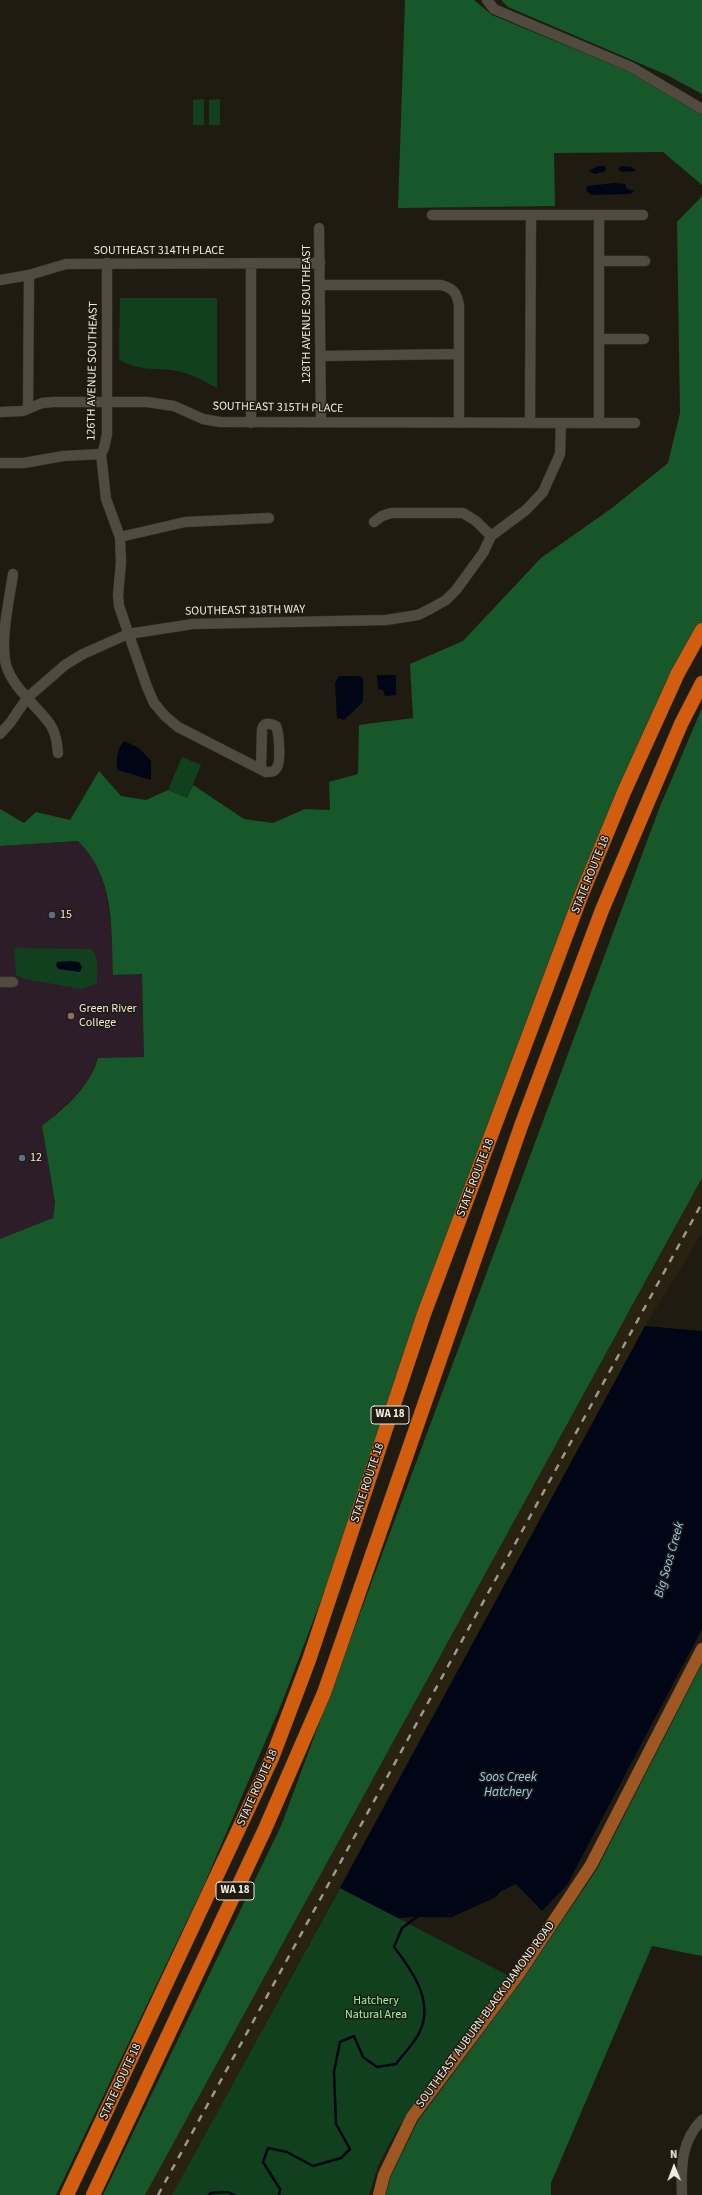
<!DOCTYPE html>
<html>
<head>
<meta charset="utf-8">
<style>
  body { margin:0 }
  #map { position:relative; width:702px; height:2195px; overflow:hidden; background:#201b10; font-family:"Source Sans 3",sans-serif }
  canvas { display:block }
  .north { position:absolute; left:654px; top:2147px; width:40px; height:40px; -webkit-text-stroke:3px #201b10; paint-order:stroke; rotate:359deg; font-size:11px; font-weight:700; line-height:16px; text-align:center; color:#eeebe3 }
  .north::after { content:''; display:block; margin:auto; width:14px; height:18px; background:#eeebe3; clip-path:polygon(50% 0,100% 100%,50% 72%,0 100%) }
</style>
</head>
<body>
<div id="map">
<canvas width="702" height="2195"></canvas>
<div class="north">N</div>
</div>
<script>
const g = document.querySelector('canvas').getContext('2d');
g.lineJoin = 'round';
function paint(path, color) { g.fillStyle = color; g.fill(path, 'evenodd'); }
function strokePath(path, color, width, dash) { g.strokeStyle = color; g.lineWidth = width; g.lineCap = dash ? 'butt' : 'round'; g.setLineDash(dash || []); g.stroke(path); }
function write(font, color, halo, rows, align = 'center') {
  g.font = font + ' "Source Sans 3",sans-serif'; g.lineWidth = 3; g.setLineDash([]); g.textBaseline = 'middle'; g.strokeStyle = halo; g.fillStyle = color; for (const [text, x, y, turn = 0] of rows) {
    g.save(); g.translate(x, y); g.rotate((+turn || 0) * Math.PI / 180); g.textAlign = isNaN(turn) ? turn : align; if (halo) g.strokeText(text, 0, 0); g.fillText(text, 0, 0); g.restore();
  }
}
paint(new Path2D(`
  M702 1179V1233L645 1326 172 2195H145Z`), '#2a2211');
paint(new Path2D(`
  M78 841 89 852 98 865 104 881 111 928 113 975 142 974 144 1057 98 1058 88 1080 76 1096 42 1126 55 1202 53 1218 0 1244V846Z`), '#2c1d29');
paint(new Path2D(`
  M204 99V125H193V100Z
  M220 99V125H209V100Z
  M120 298H217V388C204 381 192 374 177 371 158 368 135 371 119 359Z
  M182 757 201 765 187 798 168 790Z
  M14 948 91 949C100 957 97 972 97 983L82 989 24 979 16 975Z
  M340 1888 511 1977 399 2126 378 2166 369 2195H172Z`), '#10401e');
paint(new Path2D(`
  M405 0H474L492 15 628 71 702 115V185L663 152 554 153 555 206 398 208Z
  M501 0H702V94L667 75 508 7Z
  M702 196V622L515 1052 353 1516 283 1700 204 1885 56 2195H0V1239L53 1218 55 1202 42 1126C65 1108 90 1087 98 1058L144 1057 142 974 113 975C111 926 115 877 78 841L0 846V809L24 823 36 812 70 820 99 771 121 796 146 800 168 790 187 798 193 785 244 819 273 823 305 809 330 810 329 782 358 774 359 725 413 718 410 664 463 641 541 558 612 508 668 463 680 413 677 222Z
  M702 708V1178L145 2195H103L281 1826 659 809Z
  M702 1664V1956L652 1946 551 2183V2195H386L390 2178 418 2121 523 1979 597 1869Z`), '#17582b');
paint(new Path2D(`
  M598 166H605L606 171 595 174 589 171Z
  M621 166 632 167 636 171 621 172 618 169Z
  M615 183 625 184 627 189 634 191 630 194 592 195 586 191 587 186Z
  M377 675H396V695L385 696 383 690 378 689Z
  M339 676H359L363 678V702L344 720 337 718 335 683Z
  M124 741 139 748 151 761V780L118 770C115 763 118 747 124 741Z
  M71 961 79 962 82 967 80 972 58 969 56 965 57 962Z
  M645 1326 702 1331V1629L567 1885 542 1911 516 1884 453 1914 398 1918 340 1888Z`), '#000616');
strokePath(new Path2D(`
  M209 2195 211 2193 228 2192 234 2195
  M279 2195 280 2189 263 2162 268 2148 287 2152 313 2166 341 2158 350 2149 336 2124 334 2072 340 2042 354 2036 363 2057 377 2067 396 2064C403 2054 415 2043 420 2031 434 2001 412 1970 394 1947L402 1928 418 1916H451L495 1896 499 1891`), '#000616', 2.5);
const minor = new Path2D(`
  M487 0 494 9 631 67 702 109
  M432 215H643
  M319 228 321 422
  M599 261H645
  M107 263V434L104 448 101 454 106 499 120 537 121 562 118 595 119 606 147 687 154 703 165 716 178 727 266 772C271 772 275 772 277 767 281 762 279 732 276 726 270 723 264 722 262 729L261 769
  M0 280 29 275 66 264 320 263
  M320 285H441C453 288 457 293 459 305V423
  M599 339H644
  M320 356 458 354
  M28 409 29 275
  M0 412 23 411 42 403 53 402H147L174 406 203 419 220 422 635 423
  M251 423V264
  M530 423 531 215
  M599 423V215
  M0 463H24L63 456 101 454
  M374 522 382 516 391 513H463L476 521 491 536
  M120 537 185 522 269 518
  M13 574C9 601 0 640 6 665 13 688 36 705 50 724 56 733 57 743 58 753
  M0 734 10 723 27 698 65 665 83 654 128 634 193 624 386 620 418 615 430 609 446 600 456 590 483 553 491 536 526 510 543 492 560 454 561 423
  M0 982H13
  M682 2195C681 2166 681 2141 702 2120`);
const major = new Path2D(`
  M379 2195 384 2175 412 2117 518 1975 591 1865 702 1649`);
const highway = new Path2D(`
  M67 2195 272 1758 309 1660 424 1314 581 896 624 792 678 673 702 630
  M93 2195 265 1829 324 1693 521 1126 602 910 681 724 702 683`);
strokePath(minor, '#38342e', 11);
strokePath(major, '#38342e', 13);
strokePath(highway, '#38342e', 15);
strokePath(minor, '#514b3f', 10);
strokePath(major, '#9e5622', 12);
strokePath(highway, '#d25d0e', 14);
strokePath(new Path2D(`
  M158 2195 702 1203`), '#9c988f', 2.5, [7, 7]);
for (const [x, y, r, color] of [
  [52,915,4,"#5c6f8a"],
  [71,1016,4,"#8d6e63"],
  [22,1158,4,"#5c6f8a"]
]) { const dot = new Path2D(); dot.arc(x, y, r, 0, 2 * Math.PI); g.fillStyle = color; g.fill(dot); strokePath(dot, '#201b10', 1.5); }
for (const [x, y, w] of [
  [390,1415,38],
  [235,1891,38]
]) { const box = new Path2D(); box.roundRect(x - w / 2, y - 9, w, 18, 3); g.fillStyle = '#201b10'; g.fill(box); strokePath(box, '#eeebe3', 1); }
write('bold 11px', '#eeebe3', null, [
  ["WA 18",390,1415],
  ["WA 18",235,1891]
]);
write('12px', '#eeebe3', '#201b10', [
  ["SOUTHEAST 314TH PLACE",159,251],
  ["128TH AVENUE SOUTHEAST",307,314,-90],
  ["126TH AVENUE SOUTHEAST",93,371,-89],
  ["SOUTHEAST 315TH PLACE",278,408,1],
  ["SOUTHEAST 318TH WAY",245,611,-1],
  ["STATE ROUTE 18",591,875,-68],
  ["STATE ROUTE 18",476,1178,-69],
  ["STATE ROUTE 18",368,1483,-72],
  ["STATE ROUTE 18",258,1788,-66],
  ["SOUTHEAST AUBURN-BLACK DIAMOND ROAD",486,2015,-54],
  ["STATE ROUTE 18",121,2082,-65]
]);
write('12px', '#eeebe3', '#201b10', [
  ["15",60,915],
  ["Green River",79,1009],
  ["College",79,1023],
  ["12",30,1158]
], 'left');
write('12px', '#8ef9a6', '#201b10', [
  ["Hatchery",376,2001],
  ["Natural Area",376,2015]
]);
write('italic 13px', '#8fcbfb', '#201b10', [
  ["Big Soos Creek",670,1560,-74],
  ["Soos Creek",508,1778],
  ["Hatchery",508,1793]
]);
</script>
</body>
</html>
